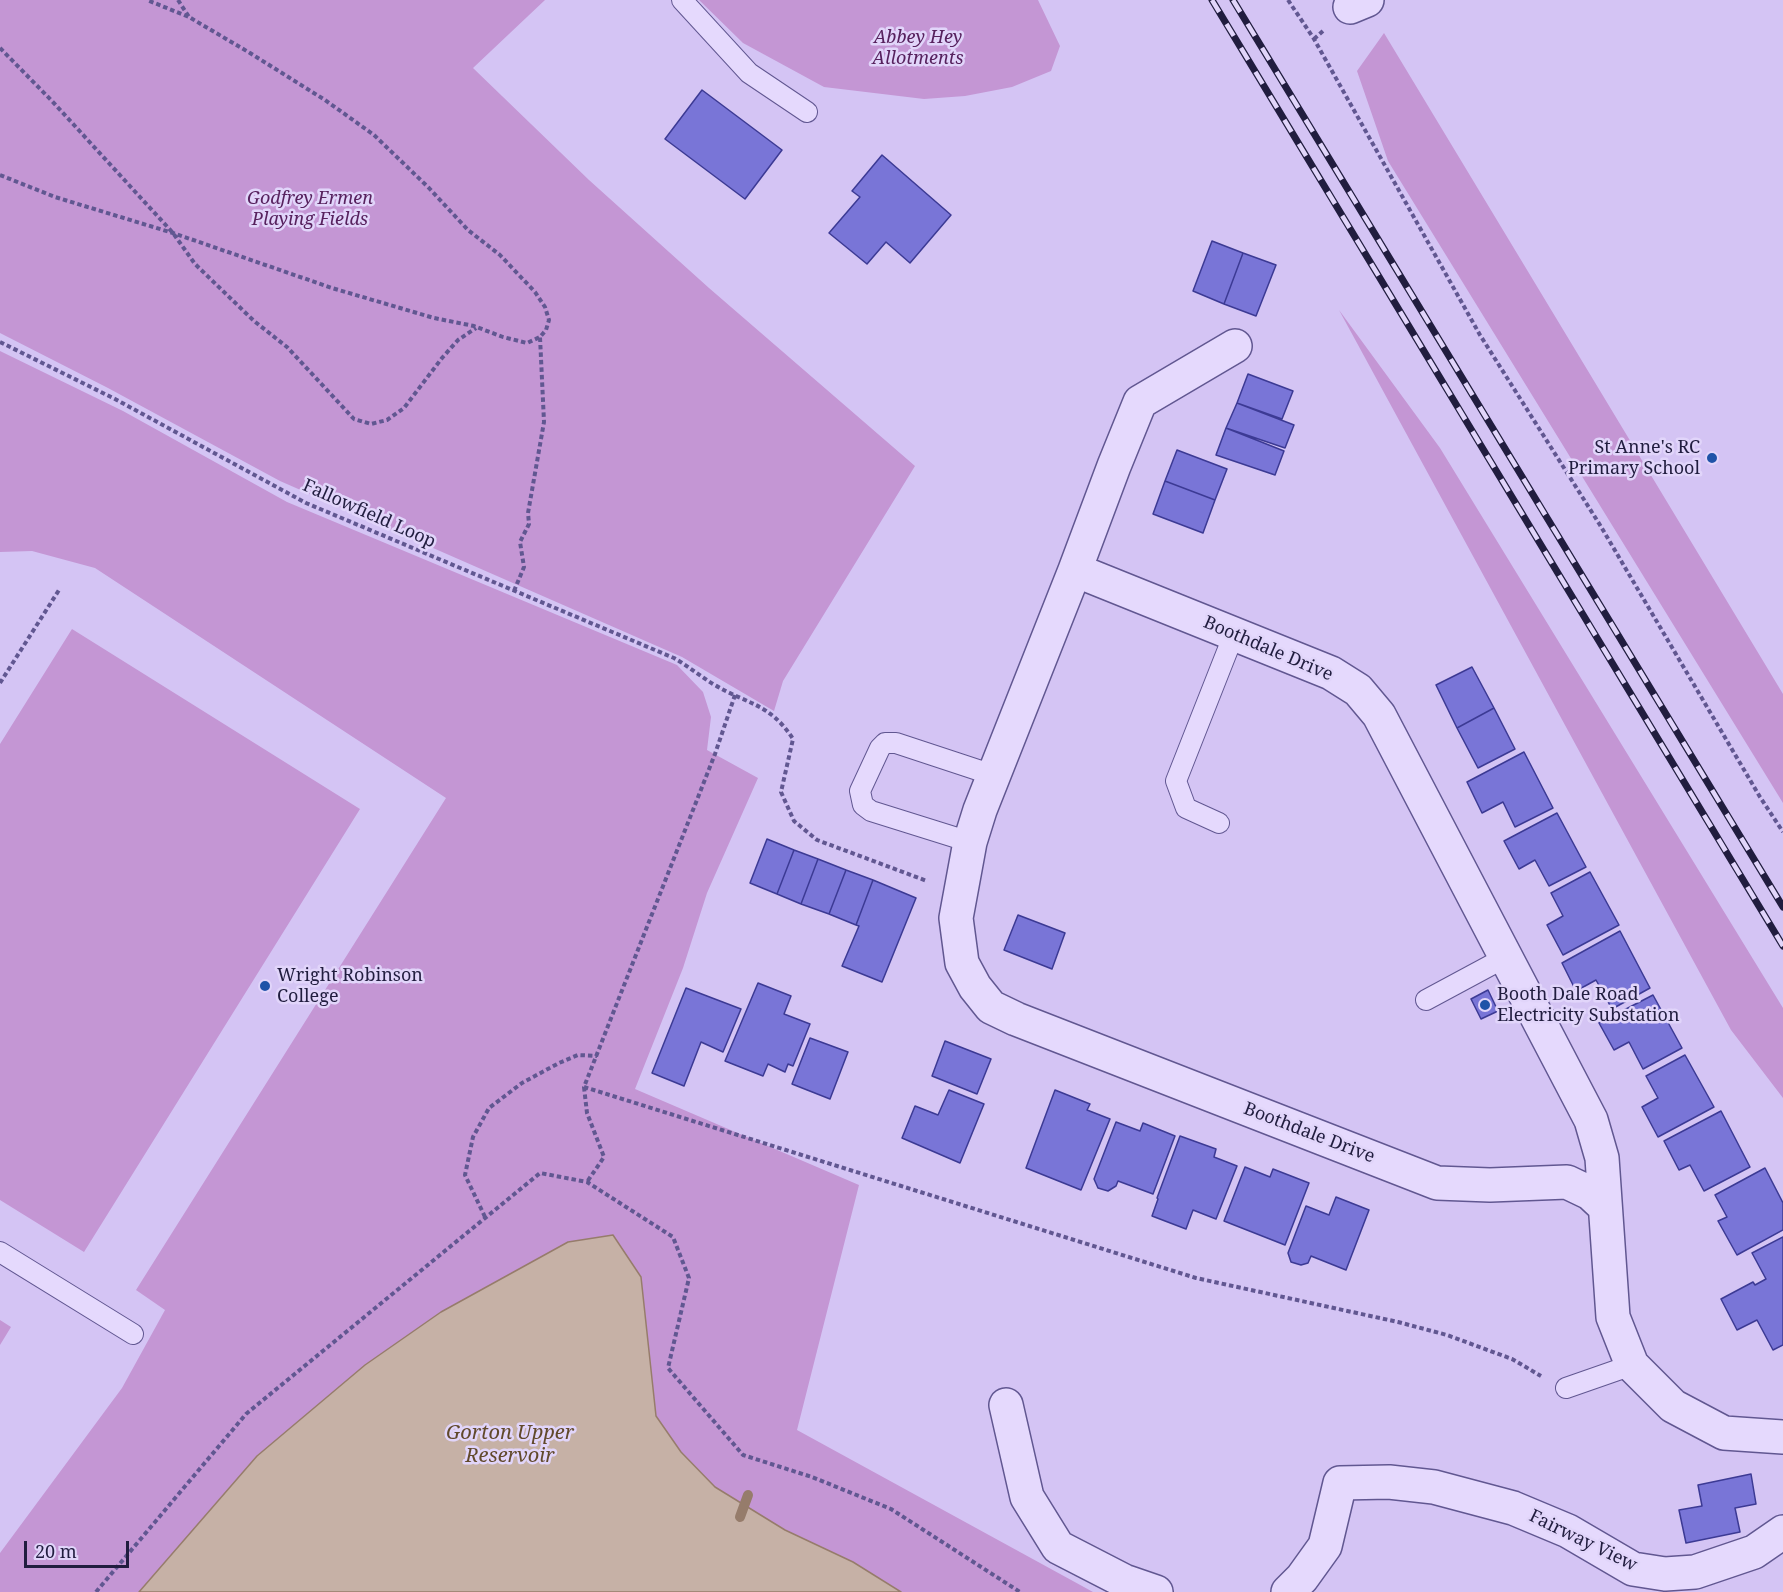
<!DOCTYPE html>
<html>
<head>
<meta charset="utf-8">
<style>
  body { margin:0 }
  #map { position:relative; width:1783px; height:1592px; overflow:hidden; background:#d4c4f4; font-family:"Noto Serif",serif }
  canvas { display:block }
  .scale { position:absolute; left:24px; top:1541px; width:105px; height:27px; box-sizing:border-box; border:3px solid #211d3f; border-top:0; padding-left:8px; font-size:18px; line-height:21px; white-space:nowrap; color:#211d3f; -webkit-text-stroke:4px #e1d5fa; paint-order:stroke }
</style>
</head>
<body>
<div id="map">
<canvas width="1783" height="1592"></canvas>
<div class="scale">20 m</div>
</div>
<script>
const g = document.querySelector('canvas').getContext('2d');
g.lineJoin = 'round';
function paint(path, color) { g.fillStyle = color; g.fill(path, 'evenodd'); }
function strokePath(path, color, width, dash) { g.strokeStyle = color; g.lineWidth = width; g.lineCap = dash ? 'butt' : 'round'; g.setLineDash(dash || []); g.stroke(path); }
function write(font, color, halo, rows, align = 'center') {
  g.font = font + ' "Noto Serif",serif'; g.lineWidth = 5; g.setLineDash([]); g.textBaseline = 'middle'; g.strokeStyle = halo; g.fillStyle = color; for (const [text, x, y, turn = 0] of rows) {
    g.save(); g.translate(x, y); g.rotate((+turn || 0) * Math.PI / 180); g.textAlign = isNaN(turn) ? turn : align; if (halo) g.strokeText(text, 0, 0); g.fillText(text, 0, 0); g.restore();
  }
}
paint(new Path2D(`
  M0 0H545L473 68 589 180 709 288 915 466 783 681 774 711 682 657 280 481 108 388 0 333Z
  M699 0H1038L1060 46 1051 71 1012 87 965 96 924 99 824 87 743 43Z
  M1384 33 1783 694V803L1388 161 1357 71Z
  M1339 310 1440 448 1783 1008V1098L1731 1030Z
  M0 351 123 411 287 502 677 665 703 692 711 717 707 750 758 778 707 893 683 968 635 1089 859 1185 797 1430 1093 1592H901L853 1562 785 1530 715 1487 681 1452 656 1416 641 1277 612 1235 568 1242 441 1312 365 1365 257 1456 139 1592H0V1553L122 1388 165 1310 136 1290 446 798 95 568 32 551 0 552Z
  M72 629 360 809 84 1252 0 1200V744Z
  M0 1320 11 1327 0 1345Z`), '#c496d4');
const water = new Path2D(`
  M613 1235 641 1277 656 1416 681 1452 715 1487 785 1530 853 1562 901 1592H139L257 1456 365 1365 441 1312 568 1242Z`);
paint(water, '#c6b1a6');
strokePath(water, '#967c6b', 1.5);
strokePath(new Path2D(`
  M740 1517 748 1495`), '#967c6b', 10);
const building = new Path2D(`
  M702 90 782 150 745 199 665 139Z
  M882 155 951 215 910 263 886 242 867 264 829 233 860 197 852 191Z
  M1212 241 1243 253 1224 304 1193 291Z
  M1243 253 1276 265 1256 316 1224 304Z
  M1248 374 1293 391 1282 419 1237 403Z
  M1237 403 1294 425 1285 448 1226 428Z
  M1226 428 1284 451 1275 475 1216 455Z
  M1177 450 1227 469 1215 500 1165 481Z
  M1165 481 1215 500 1203 533 1153 514Z
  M1472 667 1494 708 1457 728 1436 685Z
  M1494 708 1515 749 1478 768 1457 728Z
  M1524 752 1553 808 1515 827 1503 802 1482 813 1467 782Z
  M1557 813 1586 867 1549 886 1535 860 1519 869 1504 841Z
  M767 839 794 850 777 894 750 883Z
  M794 850 818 859 801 904 777 894Z
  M818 859 846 870 829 914 801 904Z
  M846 870 873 880 856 925 829 914Z
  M1590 872 1619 925 1563 955 1547 925 1563 916 1551 893Z
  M873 880 916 898 882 982 842 966 859 926 856 925Z
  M1018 915 1065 933 1052 969 1004 950Z
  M1620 931 1650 988 1612 1009 1596 980 1576 991 1562 963Z
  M758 983 791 996 784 1014 810 1024 793 1066 788 1064 785 1072 768 1064 763 1076 725 1061Z
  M686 988 741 1009 723 1052 701 1042 684 1086 652 1073Z
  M1488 990 1498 1011 1481 1019 1471 999Z
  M1653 995 1682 1048 1643 1069 1629 1042 1614 1050 1599 1023Z
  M810 1038 848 1052 830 1099 792 1084Z
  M945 1041 991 1059 977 1094 932 1076Z
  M1685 1055 1714 1107 1658 1137 1642 1107 1658 1098 1646 1076Z
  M949 1090 984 1104 960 1163 902 1138 915 1106 938 1115Z
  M1055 1090 1090 1104 1087 1110 1110 1119 1081 1190 1026 1168Z
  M1721 1111 1750 1167 1704 1191 1690 1165 1679 1170 1664 1141Z
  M1116 1122 1140 1131 1143 1123 1175 1136 1153 1194 1118 1181 1116 1186 1108 1191 1098 1188 1094 1179Z
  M1180 1136 1216 1149 1214 1157 1237 1166 1216 1219 1193 1210 1186 1229 1152 1216 1158 1199 1157 1198Z
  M1245 1167 1270 1177 1273 1169 1309 1183 1285 1245 1224 1221Z
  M1765 1168 1783 1203V1230L1737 1255 1718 1221 1727 1217 1715 1195Z
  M1336 1197 1369 1210 1346 1270 1311 1256 1308 1263 1301 1265 1291 1262 1288 1253 1306 1206 1329 1215Z
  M1783 1237V1345L1773 1350 1757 1320 1737 1330 1721 1299 1753 1282 1755 1285 1766 1279 1752 1253Z
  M1751 1474 1756 1504 1735 1508 1740 1532 1686 1543 1679 1510 1702 1506 1698 1485Z`);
paint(building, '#7975d7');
strokePath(building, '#3c3a94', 1.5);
const lane = new Path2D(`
  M682 0 749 73 807 112
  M1219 823 1186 808 1176 781 1234 634
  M970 842 871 811 863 805 860 791 880 748 885 743H896L993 775
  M1426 1000 1506 957
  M0 1252 133 1334
  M1566 1388 1632 1365`);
const street = new Path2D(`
  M1350 7 1367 0
  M1235 346 1140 402 1114 466 1075 570 1331 673 1358 690 1379 715 1591 1120 1602 1158 1613 1317 1632 1365 1673 1406 1724 1433 1783 1437
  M1075 570 980 810 970 842 956 918 962 963 975 987 991 1007 1016 1019 1437 1183 1490 1185 1567 1182 1590 1193 1605 1207
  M1006 1405 1027 1497 1058 1547 1124 1581 1156 1592
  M1288 1592 1302 1578 1325 1546 1340 1483 1389 1482 1434 1487 1513 1508 1568 1531 1633 1569 1665 1574 1695 1572 1754 1552 1783 1532`);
strokePath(lane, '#615791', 22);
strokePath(street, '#615791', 36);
strokePath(new Path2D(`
  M178 0 189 17
  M1288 0 1314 39 1480 335 1600 525 1760 797 1783 832
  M1314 39 1324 30
  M0 48 52 101 173 233 195 264 254 321 287 347 354 419 371 424 387 420 404 408 442 358 458 340 476 328
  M0 175 55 197 173 233 332 288 434 318 474 326 503 337 527 343 540 337 546 330 549 320 545 307 535 292 500 255 468 230 429 188 374 135 325 100 250 53 189 17 147 0
  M0 342 115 399 306 503 674 658C688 666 700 676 713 684 746 704 770 703 793 739L781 792 794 821 817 840 927 881
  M514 591 524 567 520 542 529 524 528 513 544 422 540 337
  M0 683 59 590
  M735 695 715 754 584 1087 1196 1278 1398 1322 1447 1335 1512 1359 1541 1376
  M584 1087 587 1113 604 1157 587 1182
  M485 1217 465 1175 473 1137 489 1108 522 1083 559 1063 578 1055 597 1056
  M96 1592 246 1414 540 1173 587 1182 673 1237 689 1278 668 1368 743 1455 812 1477 891 1509 1020 1592`), '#615791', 4, [4.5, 3]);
strokePath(lane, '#e5d9fd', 20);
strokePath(street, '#e5d9fd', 33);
const rail = new Path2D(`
  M1212 0 1783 946
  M1233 0 1783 907`);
strokePath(rail, '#211d3f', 7);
strokePath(rail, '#e1d5fa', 4.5, [14]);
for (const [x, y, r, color] of [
  [1712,458,6,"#1f53a8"],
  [265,986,6,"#1f53a8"],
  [1485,1005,6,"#1f53a8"]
]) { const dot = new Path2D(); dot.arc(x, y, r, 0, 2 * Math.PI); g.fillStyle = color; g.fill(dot); strokePath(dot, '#e1d5fa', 2); }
write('italic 18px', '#57215e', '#e1d5fa', [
  ["Abbey Hey",918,38],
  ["Allotments",918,59],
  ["Godfrey Ermen",310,199],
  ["Playing Fields",310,220]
]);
write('18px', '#211d3f', '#e1d5fa', [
  ["St Anne's RC",1700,448,"right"],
  ["Primary School",1700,469,"right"],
  ["Wright Robinson",277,976],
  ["College",277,997],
  ["Booth Dale Road",1497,995],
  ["Electricity Substation",1497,1016]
], 'left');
write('18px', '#211d3f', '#e1d5fa', [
  ["Fallowfield Loop",369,514,24],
  ["Boothdale Drive",1268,649,23],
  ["Boothdale Drive",1309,1133,21],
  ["Fairway View",1583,1541,26]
]);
write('italic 20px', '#61492b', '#e1d5fa', [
  ["Gorton Upper",510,1433],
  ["Reservoir",510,1456]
]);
</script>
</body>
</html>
